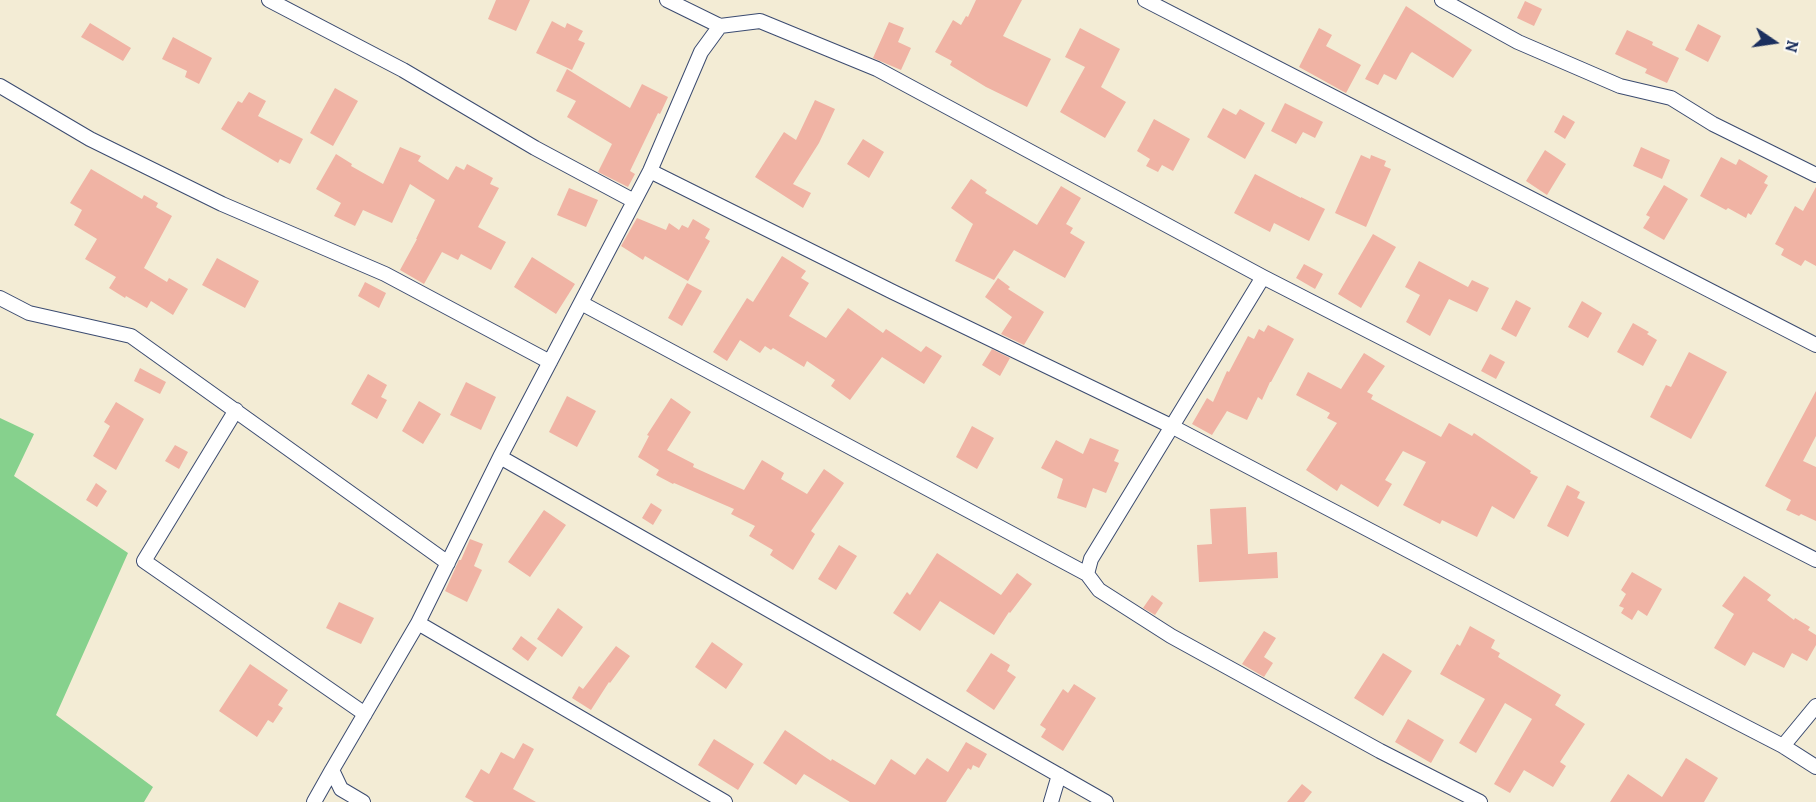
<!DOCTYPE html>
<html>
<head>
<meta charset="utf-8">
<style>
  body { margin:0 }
  #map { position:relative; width:1816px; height:802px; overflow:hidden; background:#f3ecd5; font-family:Alegreya,serif }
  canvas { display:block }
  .north { position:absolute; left:1744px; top:12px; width:60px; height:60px; -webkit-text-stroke:4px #fdfcf7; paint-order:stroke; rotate:103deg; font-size:16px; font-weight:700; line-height:24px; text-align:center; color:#1b2f5e }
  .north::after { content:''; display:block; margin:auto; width:21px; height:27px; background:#1b2f5e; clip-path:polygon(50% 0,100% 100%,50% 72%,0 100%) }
</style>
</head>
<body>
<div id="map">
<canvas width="1816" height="802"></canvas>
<div class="north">N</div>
</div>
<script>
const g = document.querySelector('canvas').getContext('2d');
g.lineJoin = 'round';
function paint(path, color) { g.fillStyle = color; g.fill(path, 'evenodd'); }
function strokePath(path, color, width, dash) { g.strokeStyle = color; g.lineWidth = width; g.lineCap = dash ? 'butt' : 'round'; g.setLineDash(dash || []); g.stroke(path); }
paint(new Path2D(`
  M0 418 34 434 14 476 128 553 56 715 153 787 144 802H0Z`), '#86d18d');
paint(new Path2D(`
  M496 0H530L516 31 488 19Z
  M976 0H1022L1003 36 1051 59 1027 107 986 87 950 65 952 61 935 52 953 20 961 25 966 16 968 17Z
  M1525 1 1542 9 1534 26 1517 18Z
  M1406 6 1472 50 1453 78 1412 52 1410 54 1396 80 1384 74 1378 85 1365 79Z
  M552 21 565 28 567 23 583 31 578 40 585 43 572 70 536 53Z
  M889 22 904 28 898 42 911 48 901 70 873 58Z
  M90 23 131 48 123 61 81 37Z
  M1698 24 1721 36 1708 62 1685 50Z
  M1080 28 1120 49 1101 87 1126 102 1105 138 1060 112 1085 67 1065 57Z
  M1319 28 1332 35 1326 46 1361 65 1346 93 1299 67Z
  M1627 30 1653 42 1652 45 1679 58 1667 83 1645 73 1647 69 1615 54Z
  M173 37 212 58 199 84 185 77 187 71 162 59Z
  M567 69 630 108 642 84 668 97 660 114 658 113 630 171 635 174 628 187 598 172 612 144 567 117 576 101 556 91Z
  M335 88 358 101 333 146 310 133Z
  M249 92 266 101 258 116 303 139 290 164 280 159 278 163 221 129 238 101 242 103Z
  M815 100 835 109 819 143 793 184 811 193 803 208 755 177 784 132 796 140Z
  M1285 103 1323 122 1315 138 1303 132 1296 144 1271 131Z
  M1223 108 1236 115 1240 109 1265 123 1245 159 1207 137Z
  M1563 115 1575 122 1565 139 1554 132Z
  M1154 119 1190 139 1173 171 1162 165 1158 172 1146 166 1150 159 1137 151Z
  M863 139 884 152 869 178 847 164Z
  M400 147 421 156 418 161 448 180 456 166 464 170 467 164 493 178 490 184 499 188 478 227 506 242 491 270 461 254 458 260 442 252 424 284 400 270 417 239H416L435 200 410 184 392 223 363 210 355 226 334 216 341 203 316 189 336 154 352 164 351 166 383 184Z
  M1641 147 1670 160 1662 179 1633 166Z
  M1545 150 1566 164 1547 195 1526 181Z
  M1361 155 1370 159 1371 155 1386 161 1384 166 1391 169 1366 227 1335 213Z
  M1721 157 1736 165 1739 159 1768 176 1764 183 1768 185 1751 215 1748 213 1746 218 1728 208 1726 210 1700 196Z
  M91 169 142 199 144 195 158 203 156 207 172 216 144 268 167 282 169 278 188 289 173 315 151 301 147 308 126 296 125 298 109 288 116 277 85 259 97 239 74 225 82 210 70 203Z
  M1255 174 1301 198V197L1325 209 1309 241 1274 223 1270 232 1234 213Z
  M971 179 987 190 985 193 1037 225 1061 186 1081 198 1066 224 1073 228 1070 233 1085 242 1065 278 1014 250 994 280 955 261 973 224 951 208Z
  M1664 185 1688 199 1664 240 1643 228 1650 217 1646 215Z
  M1816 187V266L1805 260 1801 266 1781 255 1784 249 1775 244 1795 206 1803 211Z
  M569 188 598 200 586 227 557 215Z
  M637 218 666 230 669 223 679 230 682 225 688 228 693 219 710 229 705 238 710 241 688 281 645 256 643 260 621 246Z
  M1373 234 1396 247 1361 308 1338 294Z
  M782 256 806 271 801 278 809 283 789 316 826 338 848 308 883 333 886 329 921 352 926 346 942 356 924 384 882 357 850 400 831 386 835 380 807 361 804 367 773 348 771 350 765 346 760 353 740 340 727 361 713 352 747 298 753 302Z
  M532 257 575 284 556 314 514 287Z
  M217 258 259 281 245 308 202 285Z
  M1419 261 1468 287 1472 280 1489 288 1477 312 1449 299 1430 336 1406 322 1420 295 1405 287Z
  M1304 264 1323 274 1315 289 1296 278Z
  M998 278 1010 287 1008 289 1044 312 1024 345 1001 334 1012 317 985 297Z
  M365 282 386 293 379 308 358 296Z
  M687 283 702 291 682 326 668 318Z
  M1516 300 1531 308 1516 337 1501 329Z
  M1582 301 1602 313 1588 338 1568 327Z
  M1633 323 1649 332 1647 334 1657 340 1643 366 1617 352Z
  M1268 325 1294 339 1271 382H1270L1262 400 1258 397 1247 420 1227 411 1212 435 1192 424 1207 398 1213 402 1227 371 1229 372 1248 336 1254 339 1259 329 1264 332Z
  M992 349 1010 358 1000 376 982 365Z
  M1689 352 1727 372 1691 439 1650 417 1666 385 1671 387Z
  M1364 353 1385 366 1367 392 1373 395 1371 399 1441 437 1449 423 1472 436 1474 433 1531 471 1530 473 1538 477 1514 519 1492 506 1477 537 1442 520 1440 524 1403 505 1426 462 1403 451 1385 480 1392 484 1378 507 1341 484 1337 491 1306 470 1337 423 1327 418 1330 413 1296 395 1308 372 1341 389Z
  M1490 354 1505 362 1496 379 1481 371Z
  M140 368 166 382 160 394 134 381Z
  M368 374 387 385 381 397 387 400 377 419 351 404Z
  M466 382 496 397 481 430 450 415Z
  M1816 391V436L1803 461 1816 467V521L1801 514 1799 516 1786 510 1791 500 1765 486Z
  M567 396 596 411 577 447 549 432Z
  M671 398 691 412 667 450 694 464 693 467 744 490 762 460 784 473 781 479 807 494 824 469 844 483 811 531 815 534 793 570 770 555 773 550 749 536 755 526 731 514 734 509 674 483 673 484 656 475 659 470 638 457 649 436 647 435Z
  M419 401 441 414 423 444 402 431Z
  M116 402 144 419 116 470 93 456 110 426 104 422Z
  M972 426 994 438 977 469 956 457Z
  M1090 438 1119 450 1114 461 1119 463 1106 493 1093 488 1086 508 1057 498 1063 479 1041 468 1056 440 1083 454Z
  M175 445 188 452 179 469 165 461Z
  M96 483 107 491 97 507 86 500Z
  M1567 485 1580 492 1577 498 1585 502 1568 537 1547 526Z
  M651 503 662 510 653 525 642 518Z
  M1246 507 1248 554 1277 552 1278 578 1199 582 1197 545 1212 544 1210 509Z
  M544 510 566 525 530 577 508 562Z
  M470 539 483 544 474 566 482 570 467 602 445 591 459 560H461Z
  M839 545 857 556 836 590 818 579Z
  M937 553 1001 595 1017 573 1032 584 1010 613 1009 612 994 635 940 601 920 631 893 613 907 592 910 595Z
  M1632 572 1662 589 1647 616 1638 610 1632 620 1621 613 1624 608 1619 606 1626 594 1621 590Z
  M1744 576 1771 595 1767 600 1794 620 1795 618 1810 627 1808 630 1816 635V645L1807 661 1792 653 1784 668 1753 652 1745 666 1714 648 1734 614 1722 606Z
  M1152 595 1163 603 1155 615 1143 608Z
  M339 602 374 618 361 644 326 628Z
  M558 608 583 627 562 657 537 639Z
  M1470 626 1495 640 1491 648 1500 653 1498 657 1561 695 1555 705 1585 724 1560 762 1566 766 1553 787 1524 770 1510 793 1494 784 1532 719 1505 703 1476 753 1459 743 1485 699 1440 674 1457 644 1460 646Z
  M1264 631 1276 638 1264 657 1273 663 1264 677 1242 664Z
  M521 636 537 648 528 661 512 649Z
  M712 642 743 664 726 689 695 667Z
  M616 646 630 656 610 683 609 682 591 710 572 698 579 686 583 689Z
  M991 653 1010 665 1007 671 1016 677 994 710 966 691Z
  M1383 653 1412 671 1383 716 1354 698Z
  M250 664 288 690 278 705 283 708 273 723 268 720 257 737 219 711Z
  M1074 684 1096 698 1063 751 1041 737 1046 729 1040 725 1063 689 1068 693Z
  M1408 719 1444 740 1431 763 1395 742Z
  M785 730 831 761 832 759 875 785 891 759 915 775 927 758 948 772 966 742 987 754 979 768 973 765 971 770 968 768 946 802H850L804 774 796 785 763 763Z
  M714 739 754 764 738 790 698 765Z
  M523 743 534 749 513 789 536 802H474L465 797 481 769 489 774 501 752 514 759Z
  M1686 758 1718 778 1704 802H1610L1628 774 1662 797Z
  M1302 784 1312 792 1304 802H1287Z`), '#f0b3a4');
const minor = new Path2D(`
  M269 0 403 70 535 148 634 201
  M667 0 720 26
  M1145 0 1816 345
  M1442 0 1518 42 1620 86 1671 98 1713 124 1816 175
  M0 86 90 139 222 204 385 274 550 362
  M650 171 893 292 1173 427 1630 667 1783 746 1816 767
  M1263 277 1091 559 1087 574 1099 590 1171 636 1380 751 1480 802
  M0 298 29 313 131 336 448 563
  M581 303 1087 574
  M236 410 144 561 365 714
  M500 457 1106 802
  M418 623 725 802
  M1783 746 1816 706
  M314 802 332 770
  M363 802 341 789 332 770 418 623 500 457 650 171 701 52 720 26 760 21 877 69 1263 277 1816 560
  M1051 802 1059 775`);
strokePath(minor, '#3b4b70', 16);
strokePath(minor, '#fff', 14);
</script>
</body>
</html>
